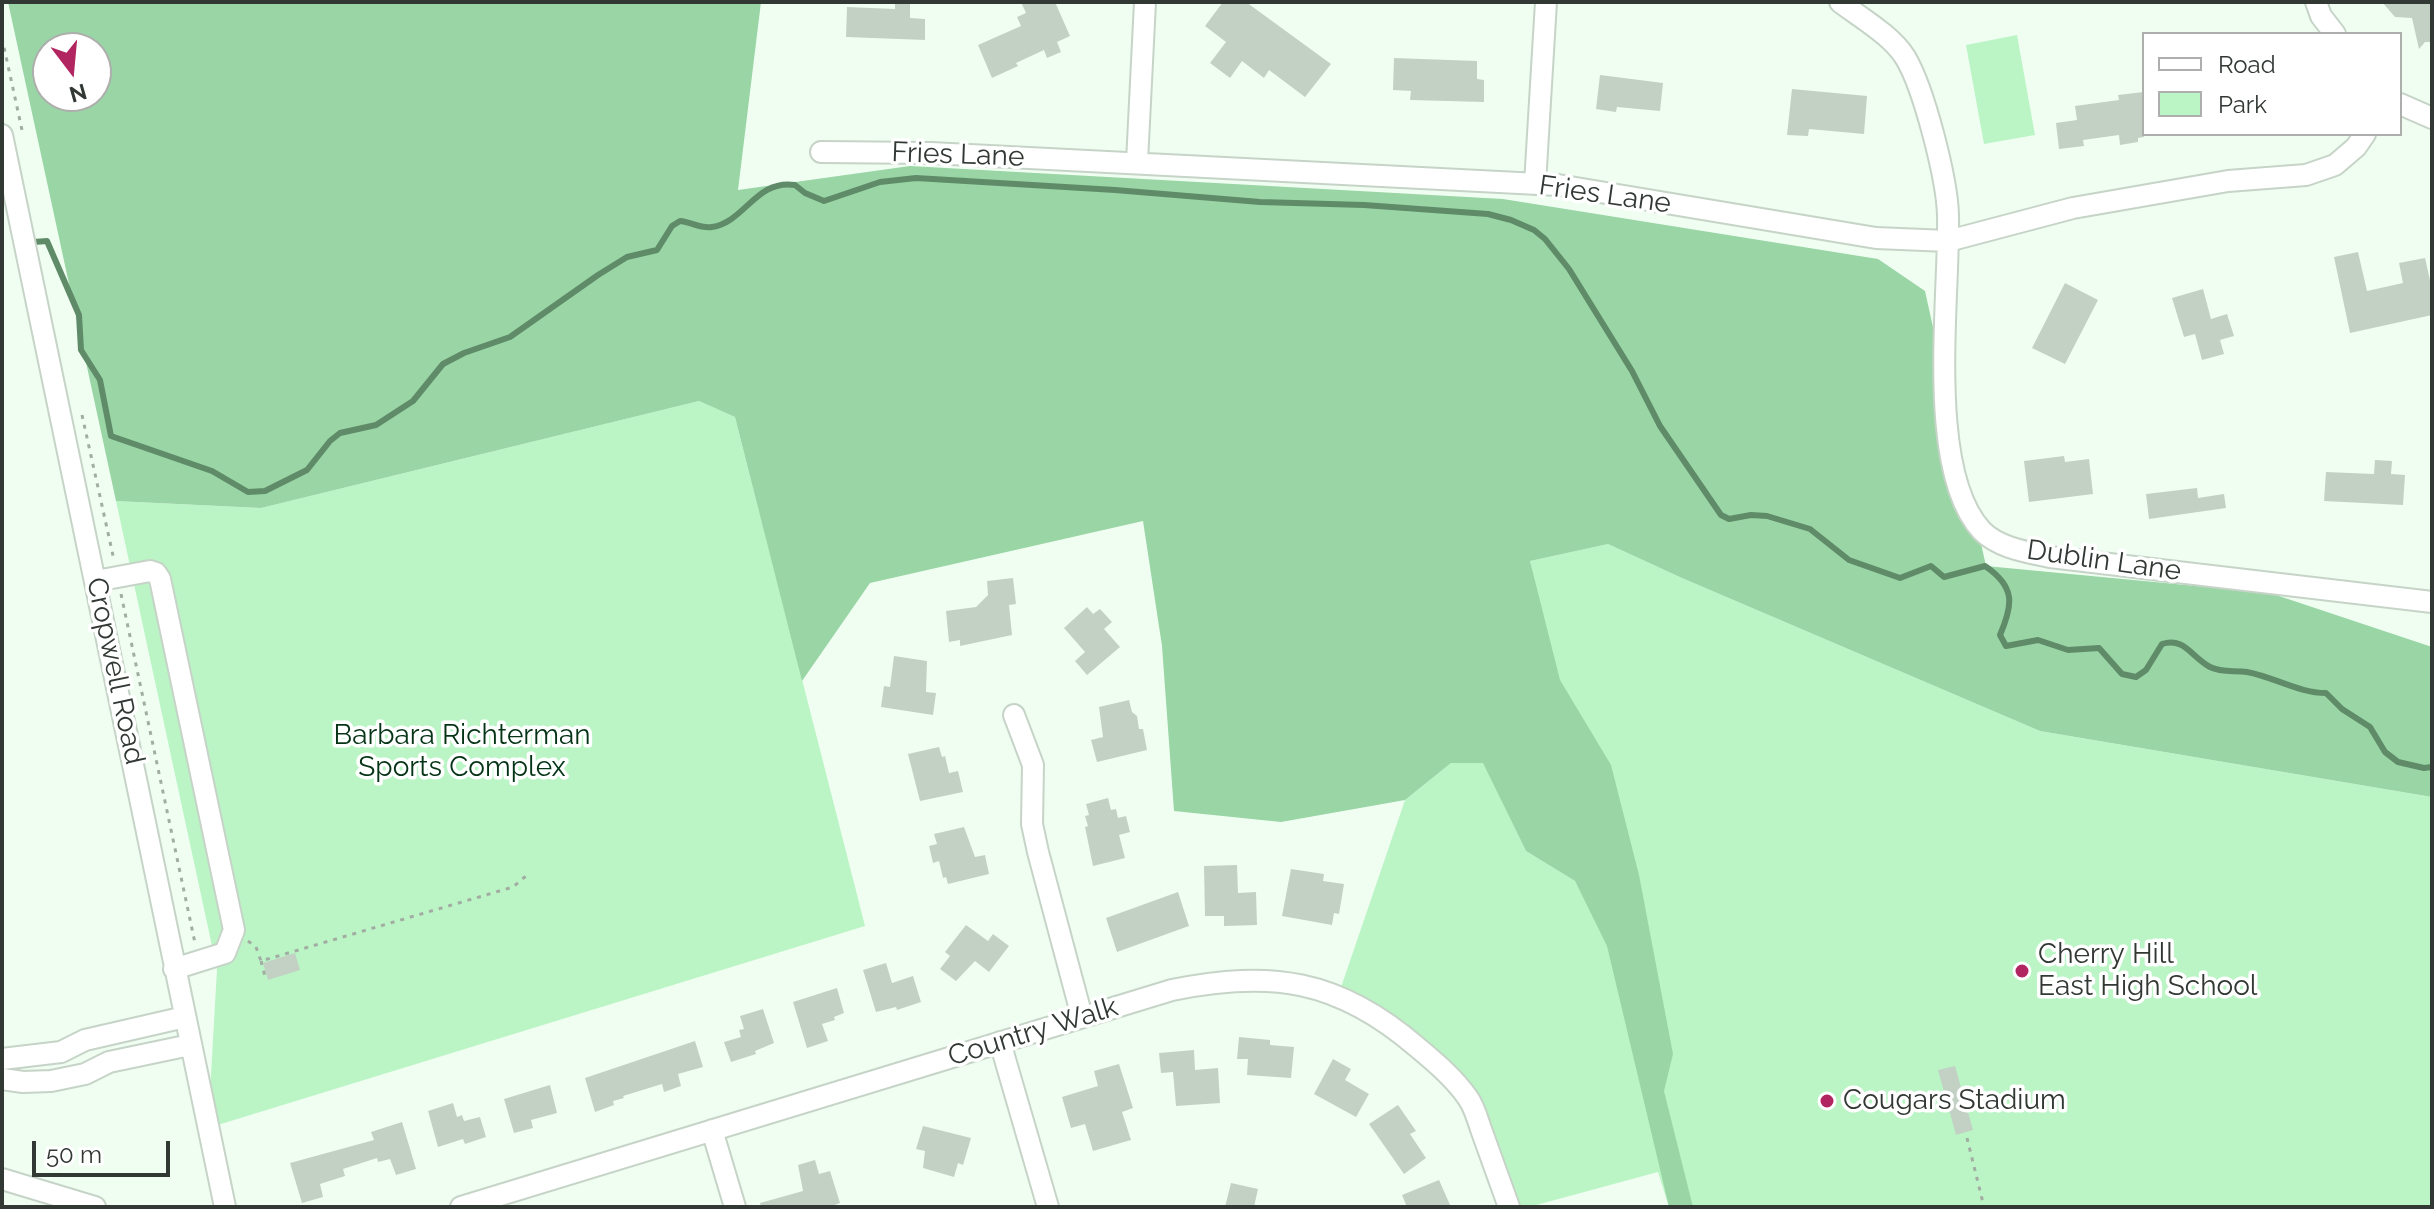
<!DOCTYPE html>
<html>
<head>
<meta charset="utf-8">
<style>
  body { margin:0 }
  #map { position:relative; width:2434px; height:1209px; overflow:hidden; background:#f0fef2; font-family:Raleway,sans-serif }
  canvas { display:block }
  .frame { position:absolute; inset:0; border:4px solid #323833; pointer-events:none }
  .legend { position:absolute; left:2142px; top:32px; width:260px; height:104px; box-sizing:border-box; background:#fff; border:2px solid #adafad; margin:0; padding:10px 14px; list-style:none; font-size:24px; color:#323833 }
  .legend li { display:flex; align-items:center; gap:16px; height:40px }
  .legend b { width:40px; border:2px solid #adafad }
  .north { position:absolute; left:32px; top:32px; width:80px; height:80px; box-sizing:border-box; background:#fff; border:2px solid #adafad; border-radius:50%; rotate:164deg; font-size:22px; font-weight:700; line-height:32px; text-align:center; color:#323833 }
  .north::after { content:''; display:block; margin:auto; width:28px; height:36px; background:#b12561; clip-path:polygon(50% 0,100% 100%,50% 72%,0 100%) }
  .scale { position:absolute; left:32px; top:1141px; width:138px; height:36px; box-sizing:border-box; border:4px solid #323833; border-top:0; padding-left:10px; font-size:24px; line-height:28px; white-space:nowrap; color:#323833; -webkit-text-stroke:6px #fff; paint-order:stroke }
</style>
</head>
<body>
<div id="map">
<canvas width="2434" height="1209"></canvas>
<div class="frame"></div>
<ul class="legend">
<li><b style="height:10px;background:#fff"></b>Road</li>
<li><b style="height:22px;background:#bbf5c6"></b>Park</li>
</ul>
<div class="north">N</div>
<div class="scale">50 m</div>
</div>
<script>
const g = document.querySelector('canvas').getContext('2d');
g.lineJoin = 'round';
function paint(path, color) { g.fillStyle = color; g.fill(path, 'evenodd'); }
function strokePath(path, color, width, dash) { g.strokeStyle = color; g.lineWidth = width; g.lineCap = dash ? 'butt' : 'round'; g.setLineDash(dash || []); g.stroke(path); }
function write(font, color, halo, rows, align = 'center') {
  g.font = font + ' Raleway,sans-serif'; g.lineWidth = 7; g.setLineDash([]); g.textBaseline = 'middle'; g.strokeStyle = halo; g.fillStyle = color; for (const [text, x, y, turn = 0] of rows) {
    g.save(); g.translate(x, y); g.rotate((+turn || 0) * Math.PI / 180); g.textAlign = isNaN(turn) ? turn : align; if (halo) g.strokeText(text, 0, 0); g.fillText(text, 0, 0); g.restore();
  }
}
paint(new Path2D(`
  M2017 35 2035 135 1984 144 1966 45Z
  M699 401 735 417 865 926 208 1128 217 969 116 501 261 508Z
  M1608 544 1682 578 2040 731 2432 797V1207H1669L1658 1172 1529 1207H1509L1470 1101 1338 996 1405 800 1451 763 1483 762 1526 851 1575 881 1606 941 1530 561Z`), '#bbf5c6');
paint(new Path2D(`
  M8 2H761L738 190 910 166 1503 199 1878 259 1925 291 1986 566 2270 593 2432 647V797L2040 731 1682 578 1608 544 1530 561 1560 680 1611 765 1639 875 1673 1054 1664 1091 1693 1207H1669L1607 946 1575 881 1526 851 1483 763H1451L1405 800 1281 822 1174 811 1162 646 1143 521 870 583 802 681 735 417 699 401 261 508 116 501ZM48 48H96V96H48Z`), '#99d5a5');
strokePath(new Path2D(`
  M34 242 47 241 79 315 81 350 100 380 111 436 212 471 248 492 265 491 307 470 330 441 340 433 376 425 413 401 443 364 464 353 510 337 598 275 627 257 657 250 672 226 680 221C691 222 701 229 712 227 745 222 756 179 795 185L805 193 824 201 880 182 916 178 1115 190 1260 202 1364 205 1488 214 1511 220 1534 230 1545 239 1569 269 1632 371 1660 426 1721 515 1729 519 1751 515 1767 516 1810 529 1849 560 1900 578 1931 566 1944 577 1985 566C2016 587 2013 605 2000 635L2006 646 2038 640 2068 650 2099 648 2122 674 2136 677 2146 670 2162 644C2185 637 2191 657 2210 667 2222 673 2234 670 2247 672 2274 677 2299 693 2326 693L2342 709 2370 727 2385 752 2398 762 2424 768 2432 767`), '#608b69', 6);
paint(new Path2D(`
  M895 2H910V18L925 19V40L846 37 847 7 895 9Z
  M1021 2H1055L1070 36 1057 42 1061 52 1047 58 1044 50 1016 63 1018 66 992 78 978 45 1021 26 1017 17 1026 13Z
  M1223 2H1246L1331 64 1305 97 1269 70 1264 78 1242 61 1230 78 1210 63 1226 42 1205 26Z
  M2382 2H2432V42H2425L2419 49 2412 18 2395 17Z
  M1394 58 1477 61V79L1484 80V102L1410 100 1411 91 1393 90Z
  M1600 75 1663 83 1660 111 1617 107 1616 112 1596 109Z
  M1792 89 1867 96 1864 134 1809 129 1808 136 1787 135Z
  M2144 92V137L2138 138V142L2120 145 2119 135 2083 140 2084 146 2059 149 2056 123 2077 120 2075 106 2119 100 2118 95Z
  M2358 252 2367 291 2403 283 2399 263 2425 258 2432 289V315L2350 333 2334 257Z
  M2065 283 2098 300 2065 364 2032 348Z
  M2203 289 2211 319 2227 314 2234 336 2220 340 2224 354 2202 360 2195 334 2184 337 2172 298Z
  M2064 456 2065 462 2089 459 2093 494 2029 502 2024 461Z
  M2375 460 2392 461 2391 474 2405 475 2403 505 2324 501 2326 472 2374 474Z
  M2197 488 2198 498 2224 494 2226 508 2149 519 2146 494Z
  M1013 578 1016 604 1009 605 1012 635 960 646V640L949 642 946 611 976 607 988 595 987 581Z
  M1087 607 1093 614 1100 609 1112 622 1104 629 1120 647 1087 675 1075 661 1085 652 1064 628Z
  M894 656 927 661 926 692 936 693 933 715 881 707 884 686 890 687Z
  M1129 700 1132 712 1137 716 1139 729H1143L1147 750 1097 762 1091 740 1103 737 1099 707Z
  M939 747 942 757 945 756 949 773 958 771 963 792 920 801 908 754Z
  M1108 798 1111 810 1116 809 1118 818 1126 816 1130 832 1119 835 1125 858 1093 866 1085 827 1088 826 1085 816 1089 815 1086 804Z
  M964 827 975 857 985 855 989 874 948 884 946 877 943 878 939 861 933 863 929 846 937 844 934 834Z
  M1237 865 1238 893 1256 892 1257 925 1224 926V916H1205L1204 866Z
  M1291 869 1324 874 1323 881 1344 884 1339 914 1334 913 1332 925 1282 916Z
  M1178 892 1189 926 1117 952 1106 918Z
  M966 925 988 941 993 934 1009 946 989 972 975 961 956 981 940 969 950 956 945 952Z
  M295 953 300 970 268 980 263 963Z
  M886 963 892 983 913 976 921 1002 897 1010 896 1007 876 1012 863 970Z
  M837 988 844 1013 834 1017 835 1020 822 1024 828 1041 807 1048 793 1002Z
  M763 1009 774 1043 755 1051 756 1054 731 1062 724 1042 741 1037 739 1030 744 1029 740 1016Z
  M1239 1037 1270 1040V1045L1294 1047 1291 1078 1247 1075 1248 1059H1237Z
  M695 1041 703 1067 678 1074 681 1086 664 1092 662 1084 623 1096 624 1098 613 1101 614 1105 595 1112 585 1078Z
  M1194 1050 1195 1070 1218 1068 1220 1103 1176 1106 1173 1072 1161 1073 1159 1053Z
  M1333 1059 1351 1069 1345 1080 1369 1094 1356 1117 1314 1094Z
  M1119 1064 1133 1108 1122 1112 1131 1140 1093 1151 1085 1124 1071 1128 1062 1097 1098 1086 1094 1071Z
  M1955 1066 1973 1130 1956 1135 1938 1070Z
  M550 1085 557 1113 531 1120 533 1128 514 1133 504 1099Z
  M453 1103 457 1117 462 1115 464 1121 480 1117 486 1137 465 1144 463 1139 438 1147 428 1111Z
  M1398 1105 1416 1131 1410 1134 1426 1158 1404 1174 1369 1124Z
  M402 1122 416 1169 396 1175 390 1159 378 1162 377 1158 343 1169 345 1176 320 1184 323 1197 302 1203 290 1163 374 1140 371 1132Z
  M923 1126 971 1138 963 1165 958 1163 954 1177 923 1168 925 1151 916 1149Z
  M815 1160 819 1174 830 1171 840 1203 829 1207H761L760 1203 803 1191 798 1165Z
  M1439 1180 1451 1207H1407L1402 1195Z
  M1231 1183 1258 1189 1254 1207H1225Z`), '#c3d1c5');
const minor = new Path2D(`
  M1840 2C1861 18 1891 35 1905 57 1924 88 1947 179 1948 215 1950 297 1925 470 1982 531 1999 548 2027 552 2050 557L2432 602
  M2316 2 2321 16 2335 34
  M2400 104 2432 118
  M2 135 225 1207
  M821 152 931 153 1558 185 1876 238 1948 241 2073 208 2228 181 2306 175 2335 165 2356 147 2365 134
  M1137 162 1145 2
  M1535 184 1546 2
  M96 581 150 571 156 573 160 579 234 930 225 953 174 969
  M1014 715 1033 765 1032 824 1038 852 1082 1017
  M1000 1042 1048 1207
  M2 1059 61 1052 85 1040 185 1017
  M2 1079 23 1082 51 1081 85 1074 109 1062 190 1045
  M712 1130 735 1207
  M2 1179 95 1207
  M461 1207 1172 990C1271 970 1338 979 1417 1047 1435 1062 1454 1078 1468 1098 1475 1108 1478 1121 1482 1132 1491 1157 1500 1182 1509 1207`);
strokePath(minor, '#c6d4c8', 24);
strokePath(new Path2D(`
  M2 38 22 130
  M82 415 114 560
  M121 594 195 943
  M248 941 256 947 261 961 513 887 527 875
  M261 961 266 980
  M1967 1138 1984 1207`), '#a2aca3', 3, [4, 6]);
strokePath(minor, '#fff', 20);
for (const [x, y, r, color] of [
  [2022,971,8,"#b12561"],
  [1827,1101,8,"#b12561"]
]) { const dot = new Path2D(); dot.arc(x, y, r, 0, 2 * Math.PI); g.fillStyle = color; g.fill(dot); strokePath(dot, '#fff', 3); }
write('28px', '#323833', '#fff', [
  ["Fries Lane",958,155,2],
  ["Fries Lane",1605,195,8],
  ["Dublin Lane",2104,561,8],
  ["Cropwell Road",115,671,78],
  ["Country Walk",1033,1032,-17]
]);
write('28px', '#043315', '#fff', [
  ["Barbara Richterman",462,736],
  ["Sports Complex",462,768]
]);
write('28px', '#323833', '#fff', [
  ["Cherry Hill",2038,955],
  ["East High School",2038,987],
  ["Cougars Stadium",1843,1101]
], 'left');
</script>
</body>
</html>
